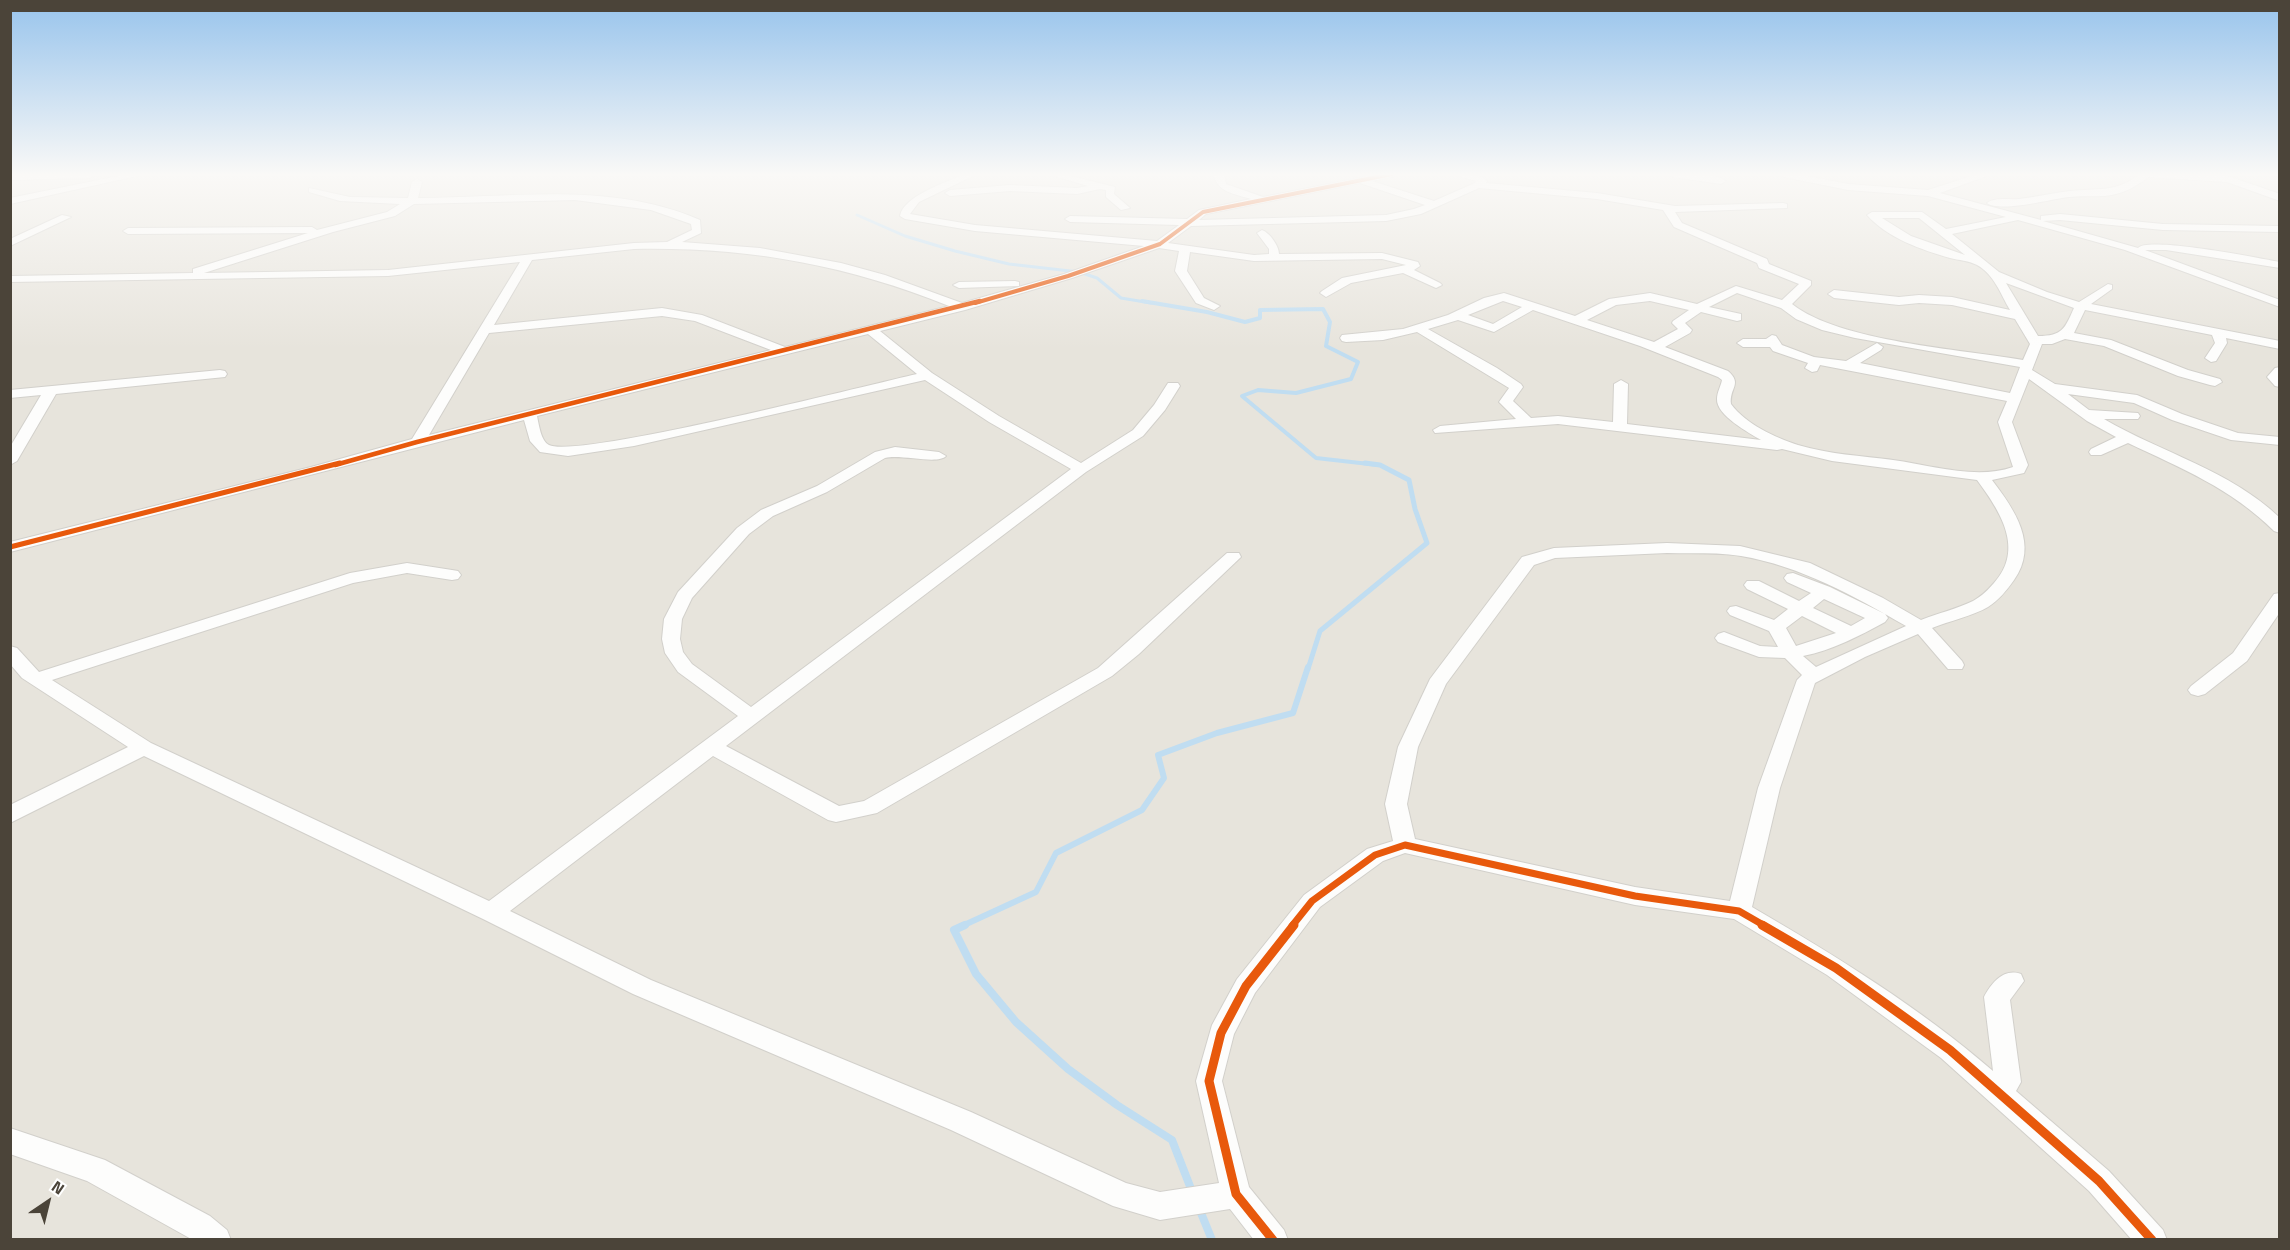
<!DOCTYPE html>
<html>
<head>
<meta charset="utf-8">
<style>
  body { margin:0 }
  #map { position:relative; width:2290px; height:1250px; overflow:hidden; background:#f4f2ee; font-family:"Titillium Web",sans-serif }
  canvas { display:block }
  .frame { position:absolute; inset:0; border:12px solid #4b4439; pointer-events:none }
  .north { position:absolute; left:18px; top:1172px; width:60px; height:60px; -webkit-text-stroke:4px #fff; paint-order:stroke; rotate:35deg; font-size:16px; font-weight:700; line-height:24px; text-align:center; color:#4b4439 }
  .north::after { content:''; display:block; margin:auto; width:21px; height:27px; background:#4b4439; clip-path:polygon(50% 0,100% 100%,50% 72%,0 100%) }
</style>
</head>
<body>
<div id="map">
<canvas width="2290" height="1250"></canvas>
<div class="frame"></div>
<div class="north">N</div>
</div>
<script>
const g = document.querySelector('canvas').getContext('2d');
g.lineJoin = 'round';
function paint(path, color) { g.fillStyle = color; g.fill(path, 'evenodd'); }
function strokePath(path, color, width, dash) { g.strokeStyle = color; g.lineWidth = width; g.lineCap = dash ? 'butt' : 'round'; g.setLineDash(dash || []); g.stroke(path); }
paint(new Path2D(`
  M11 174H2279V1239H11Z`), '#e7e4dc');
strokePath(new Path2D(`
  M857 215 905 236 955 251 1009 264 1079 272 1097 278 1121 298 1151 303`), '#c0ddf1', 3);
strokePath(new Path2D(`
  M1142 301 1207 312 1245 322 1260 318V310L1323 309 1330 322 1326 346 1358 362 1351 379 1296 393 1258 390 1242 396 1316 458 1378 465`), '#c0ddf1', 4);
strokePath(new Path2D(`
  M1308 669 1320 631 1427 543 1415 509 1409 480 1380 465 1365 463`), '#c0ddf1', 5);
strokePath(new Path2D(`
  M962 926 1036 892 1056 853 1142 810 1164 778 1158 755 1217 733 1293 713 1308 667`), '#c0ddf1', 6);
strokePath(new Path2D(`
  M965 925 954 930 976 974 1016 1022 1068 1069 1117 1105 1172 1140 1193 1194
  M1199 1208 1212 1240`), '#c0ddf1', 8);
const minor = new Path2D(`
  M10 174H94L95 175 90 178 10 180Z
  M128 174H146L10 204V198Z
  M965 174H977L919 202 910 214 975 225 1157 241 1179 225 1070 222 1065 219 1070 216 1187 219 1199 210 1251 199C1235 194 1216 192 1214 174H1224L1226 184 1263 197 1379 174H1397L1395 176 1372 181 1434 201 1475 183 1476 181 1452 174C1464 173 1478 173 1487 181L1486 183 1597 193 1675 206 1783 203 1787 204V208L1675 212 1682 223 1767 259 1769 264 1811 281V285L1792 304C1840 342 1961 349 2023 360L2030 344 2015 319 1952 305 1919 303 1899 305 1834 298 1828 294 1834 290 1899 297 1919 295 1952 297 2010 310C2001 295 1994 274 1977 265 1970 261 1958 260 1950 258 1922 250 1887 238 1867 215L1872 212H1922L1946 229 2006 217 1928 196 1848 190 1784 177 1779 174H1797L1848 184 1928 190 1978 174H1992L1940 193 2041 220V216L2060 214 2163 224 2280 226V232L2163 230 2060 220 2043 221 2138 248C2147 236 2259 258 2280 262V268L2166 250H2145L2280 300V307L2125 250 2018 220 1952 234 1999 272 2047 292 2079 302 2108 284 2112 285V289L2091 304 2280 341V349L2226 338 2227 343 2216 361 2211 362 2205 358 2215 343 2212 335 2085 310 2074 333 2111 340 2188 370 2220 379 2222 382 2215 386 2210 385 2178 376 2104 346 2065 339 2052 344H2042L2032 370 2055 384 2137 395 2182 414 2238 433 2280 437V445L2231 440 2172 420 2134 403 2068 394 2089 410 2138 413 2140 416 2138 419H2104C2162 453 2230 470 2280 518V533L2274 531C2232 489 2181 468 2128 443L2101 455H2091L2089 452 2091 449 2116 437 2087 421 2029 379 2012 422 2028 465 2024 473 1992 480C2015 510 2039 545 2014 580 2007 590 1999 600 1988 607 1973 616 1949 621 1932 628L1962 661 1964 665 1962 669H1948L1918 634 1865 657 1815 683 1780 788 1752 907C1836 956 1919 1007 1993 1071L1984 997C1992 982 2004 968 2021 974L2024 981 2010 1000 2021 1082 2016 1091 2109 1171 2163 1230 2167 1240H2132L2089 1191 1941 1058 1827 975 1734 919 1635 905 1405 853 1383 861 1320 907 1255 993 1234 1034 1222 1081 1249 1187 1284 1230 1288 1240H1254L1230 1209 1160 1220 1113 1206 951 1130 633 994 483 919 144 756 10 823V805L128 747 22 678 10 664V646L17 648 39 672 350 573 407 563 452 570 458 571 461 575 458 579 452 580 407 573 353 583 52 680 151 743 489 901 738 716 678 672 665 653 662 639 664 619 678 592 737 528 761 510 817 486 875 452 895 447 939 452 946 456C938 465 901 454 885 458L827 492 773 516 749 534 692 598 682 619 680 639 683 652 692 664 751 707 1071 469 989 422 925 380 634 446 568 456 540 452 530 441 524 420 10 552V542L311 467 412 439 520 262 388 276 10 282V276L193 273V269L308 233 128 234 123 231 128 228 312 227 317 230 387 212 400 204 340 201 309 192V188L350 197 408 198 412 182 417 179 422 182 418 198C512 198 611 181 700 220L701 233 682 242 760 248 841 263 885 275 962 303 1064 274 1144 246 975 231 905 219 900 216C903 196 947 182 965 174ZM1360 183 1425 205 1414 209 1386 215 1199 220 1206 214ZM1479 188 1597 199 1663 210 1674 227 1757 263 1759 268 1799 284 1782 300 1736 286 1697 304 1650 293 1609 299 1575 316 1504 293 1484 298 1448 315 1403 329 1342 335 1340 338 1342 341 1346 342 1383 340 1417 332 1509 388 1499 402 1516 419 1440 426 1433 430 1435 433 1558 424 1777 450 1782 449 1832 461 1977 480C2000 511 2025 549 1994 583 1988 590 1982 596 1973 601 1957 609 1938 613 1921 620L1883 598 1810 563 1740 546 1667 543 1554 548 1522 557 1430 679 1398 747 1385 804 1393 841 1367 849 1304 895 1237 979 1212 1025 1196 1081 1219 1183 1160 1192 1126 1183 971 1112 651 980 510 911 713 756 828 820 836 822 877 813 1112 676 1139 654 1241 557 1239 553H1227L1098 668 864 801 839 806 726 746 1086 472 1143 436 1165 410 1180 386 1178 383H1168L1154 405 1133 430 1081 463 999 416 932 373 880 331 965 310 1072 278 1159 248 1179 251 1175 271 1196 303 1214 310 1220 306 1204 298 1187 271 1190 252 1254 261 1382 259 1406 265 1342 278 1322 291 1320 293 1326 297 1351 283 1403 273 1436 288 1442 285 1440 283 1414 270 1420 266 1418 262 1382 253 1279 254C1279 246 1270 233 1262 230L1257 233 1269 249V254L1254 255 1168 243 1191 226 1386 221 1421 214ZM575 200 651 210 691 224 692 230 667 242 634 243 388 270 204 273 333 232 395 216 414 204ZM1882 218H1919L1965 255 1911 236ZM634 249C747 247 844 264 949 306L785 347 702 315 662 308 494 325 532 260ZM2006 283 2074 308C2065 328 2063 336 2038 336ZM1737 293 1781 308 1796 319 1822 330 1855 338 2020 367 2010 393 1860 363 1881 350 1883 347 1877 343 1846 361 1814 357 1782 345 1776 336 1772 335 1766 339H1743L1737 343 1743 347H1770L1773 351 1808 363 1805 368 1812 372 1817 371 1820 365 2007 401 1998 422 2013 467C1976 480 1931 465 1893 460 1862 456 1828 454 1798 445 1774 437 1746 424 1731 404 1729 388 1743 384 1728 371L1665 347 1690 333 1692 330 1685 323 1701 312 1737 321 1741 320V314L1709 307ZM1503 301 1522 307 1493 324 1468 315ZM1650 301 1689 310 1673 321 1672 323 1678 329 1654 342 1587 320 1616 305ZM1533 310 1640 346 1718 377 1722 380C1721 386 1717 392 1717 399 1716 415 1749 433 1761 440L1627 424 1628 384 1621 380 1614 384 1613 422 1558 416 1531 418 1513 401 1523 387 1521 384 1497 368 1428 329 1458 320 1494 332ZM662 316 695 321 771 350 429 435 489 333ZM868 334 917 374C868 385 577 459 549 445 541 441 539 425 537 416ZM1667 553C1691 554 1717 552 1741 556 1800 566 1854 596 1906 626L1816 667 1803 656C1833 650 1859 636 1885 622L1888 618 1885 614 1830 587 1793 573 1787 574 1784 578 1787 582 1811 593 1799 601 1759 581H1747L1744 585 1747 589 1788 609 1774 620 1736 606 1730 607 1727 611 1730 615 1769 631 1778 647 1760 646 1724 632 1718 634 1715 638 1718 642 1759 657 1785 658 1802 675 1797 680 1758 788 1730 901 1635 887 1415 839 1407 804 1418 747 1446 684 1534 565 1555 558ZM1824 599 1865 618 1851 626 1813 608ZM1802 616 1836 633 1796 646 1786 628Z
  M1048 174H1063L1115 187 1114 194 1130 208 1121 210 1106 197V190L1100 189 1077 194 1010 191 950 196 945 193 950 190 1010 185 1077 188 1088 186Z
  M1668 174C1684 173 1712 172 1726 181L1721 184 1673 177Z
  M2140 174H2222L2280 194V201L2227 182 2148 177C2138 185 2128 191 2116 194 2101 198 2084 195 2069 197 2051 199 2000 213 1987 203 1995 197 2009 200 2019 199 2036 197 2053 193 2070 191 2098 188 2116 193 2140 174Z
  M62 215 71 217 10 246V239Z
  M1015 281 1019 282V286L959 288 953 285 959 282Z
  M2280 367V387L2275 386 2267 377 2275 368Z
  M220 370 225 371 227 374 225 377 56 394 17 461 10 465V447L41 395 10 398V390Z
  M2280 593V612L2247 661 2205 694 2198 696 2191 694 2188 690 2191 686 2233 653 2274 594Z
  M10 1128 105 1160 210 1216 227 1230 231 1240H193L87 1181 10 1154Z`);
strokePath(minor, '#d2d0cb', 2);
paint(minor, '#fdfdfc');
strokePath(new Path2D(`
  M975 303 1068 276 1160 244 1203 212 1392 174`), '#e8590c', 4);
strokePath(new Path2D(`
  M335 465 417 442 980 301`), '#e8590c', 4.5);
strokePath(new Path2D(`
  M10 547 340 463`), '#e8590c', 5);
strokePath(new Path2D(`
  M1292 926 1312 901 1375 855 1405 845 1635 896 1739 911 1765 926`), '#e8590c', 7);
strokePath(new Path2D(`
  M1762 925 1836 968 1950 1050 2099 1181 2152 1240
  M1273 1240 1236 1194 1209 1081 1221 1033 1246 986 1294 925`), '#e8590c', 9);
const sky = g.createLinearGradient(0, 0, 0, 349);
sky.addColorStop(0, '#98c4ec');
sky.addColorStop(0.5, '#faf9f7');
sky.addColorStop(1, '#faf9f700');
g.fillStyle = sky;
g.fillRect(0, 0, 2290, 349);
</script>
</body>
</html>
